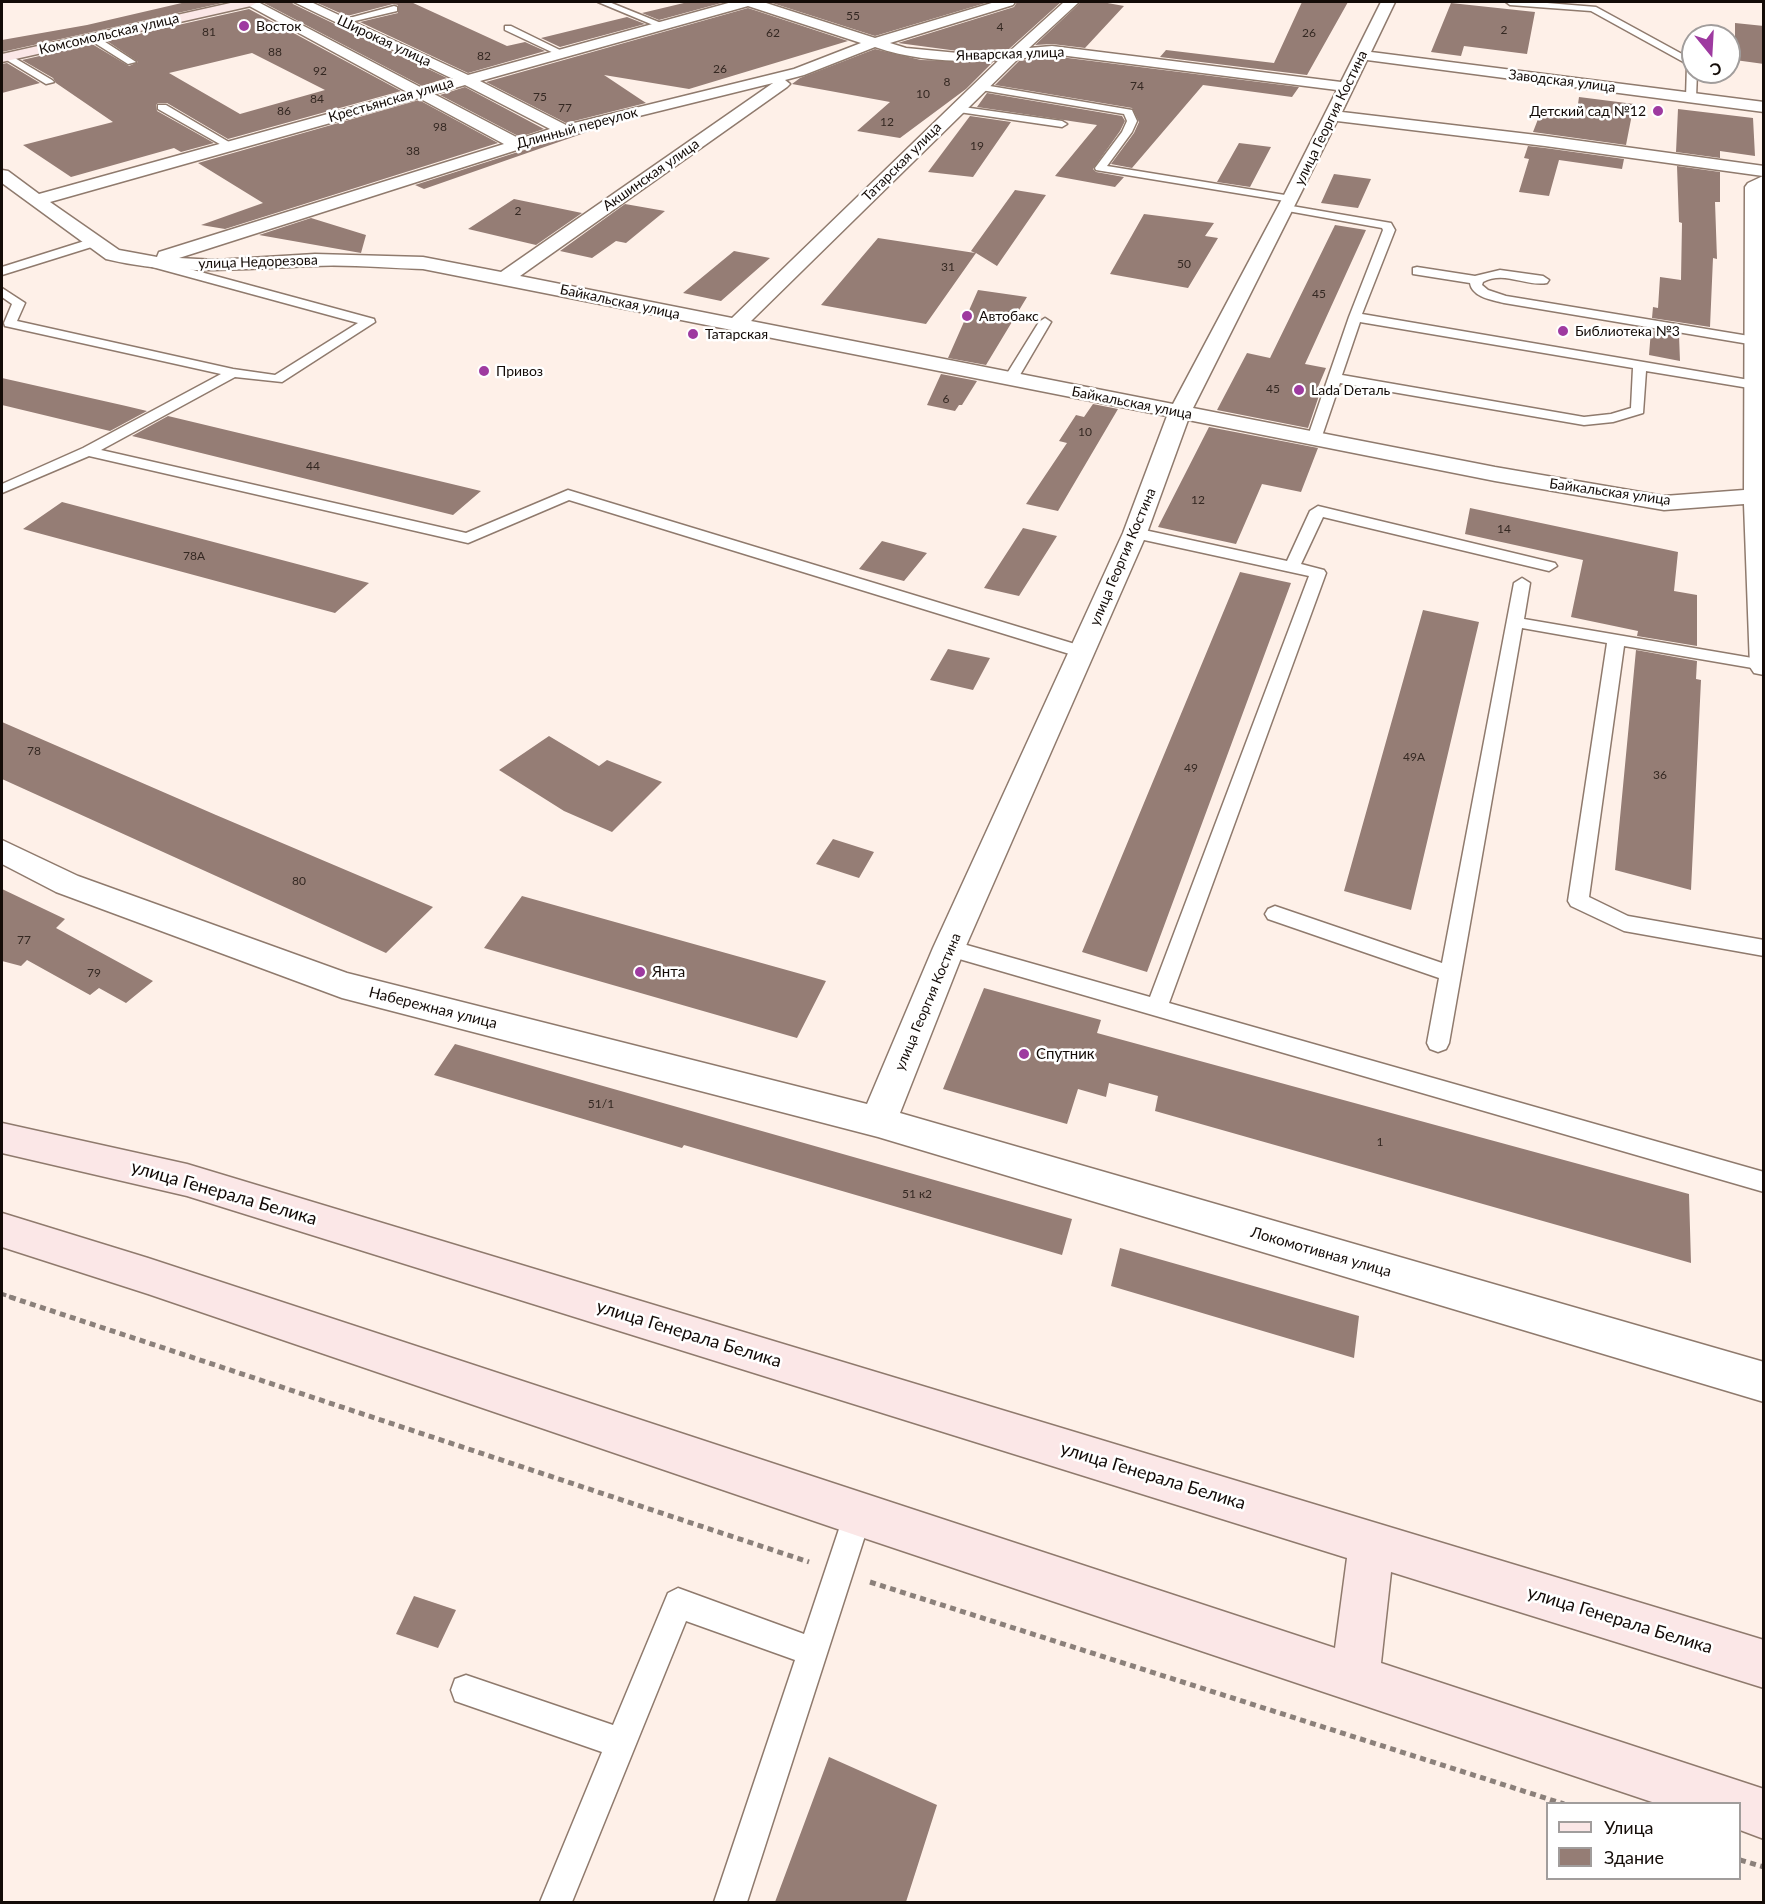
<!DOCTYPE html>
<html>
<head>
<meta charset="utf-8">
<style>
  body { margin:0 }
  #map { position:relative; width:1765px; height:1904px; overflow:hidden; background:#fef0e8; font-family:Lato,sans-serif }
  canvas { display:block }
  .frame { position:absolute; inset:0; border:3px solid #130b07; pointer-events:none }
  .legend { position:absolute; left:1546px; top:1802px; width:195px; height:78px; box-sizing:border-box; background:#fff; border:2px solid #a19d9c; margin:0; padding:8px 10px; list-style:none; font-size:18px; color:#130b07 }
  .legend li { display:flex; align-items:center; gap:12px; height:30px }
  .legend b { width:30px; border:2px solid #a19d9c }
  .north { position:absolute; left:1681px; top:24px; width:60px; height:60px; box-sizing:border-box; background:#fff; border:2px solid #a19d9c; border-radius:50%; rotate:162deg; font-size:16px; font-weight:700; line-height:24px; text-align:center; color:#130b07 }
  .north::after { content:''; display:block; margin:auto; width:21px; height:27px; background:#9e3aa0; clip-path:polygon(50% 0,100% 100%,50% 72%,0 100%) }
</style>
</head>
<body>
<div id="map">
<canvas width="1765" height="1904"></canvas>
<div class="frame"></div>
<ul class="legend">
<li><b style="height:8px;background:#fbe7e7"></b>Улица</li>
<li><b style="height:16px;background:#957d75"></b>Здание</li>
</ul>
<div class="north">С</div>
</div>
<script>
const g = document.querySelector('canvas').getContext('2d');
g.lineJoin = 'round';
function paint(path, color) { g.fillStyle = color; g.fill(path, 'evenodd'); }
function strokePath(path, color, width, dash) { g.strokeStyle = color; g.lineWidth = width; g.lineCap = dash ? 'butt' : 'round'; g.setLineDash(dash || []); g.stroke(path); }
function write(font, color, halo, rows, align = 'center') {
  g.font = font + ' Lato,sans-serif'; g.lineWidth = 5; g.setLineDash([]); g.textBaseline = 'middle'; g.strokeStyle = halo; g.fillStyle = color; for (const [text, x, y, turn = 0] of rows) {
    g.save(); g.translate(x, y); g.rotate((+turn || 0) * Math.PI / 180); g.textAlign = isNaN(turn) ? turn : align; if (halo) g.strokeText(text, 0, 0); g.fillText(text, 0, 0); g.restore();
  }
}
paint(new Path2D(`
  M186 2H227L2 52V40L87 25Z
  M262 2H292L293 4 447 78 422 86Z
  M315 2H411L507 46 525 42 545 51 468 73 360 22 398 13V5L393 4 347 16Z
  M688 2H725L659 20 642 13Z
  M769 2H989L875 36Z
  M1017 2H1061L1009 49 958 51 898 43 1014 7Z
  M1081 2H1102L1124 6 1085 48 1052 44 1035 45Z
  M1302 2H1348L1307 75 1160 57 1166 50 1274 63Z
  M1451 3 1535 12 1527 54 1464 46 1461 56 1431 52Z
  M748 8 848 41 689 89 604 75 646 103 566 123 486 82Z
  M249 9 401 91 228 139 167 103H158L156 105 157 111 214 143 181 152 174 148 71 177 23 145 113 122 56 83 53 78 22 60 92 44 129 66 138 62 107 41ZM252 53 325 90 240 114 169 73Z
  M627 17 645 24 560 47 541 38Z
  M1735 23 1764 26V64L1735 60Z
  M875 49 921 60 993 62 966 89 900 138 857 131 890 102 792 84 800 78Z
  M1052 56 1299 87 1292 97 1203 85 1132 168 1111 164 1134 133 1139 122 1132 108 995 85 1019 61Z
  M7 63 40 83 2 93V64Z
  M465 87 544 129 520 137 440 95Z
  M987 93 1122 116 1125 121 1120 131 1093 169 1096 172 1124 177 1115 187 1055 176 1097 125 977 107Z
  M1579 97 1634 104 1626 145 1533 132 1540 114 1576 118Z
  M419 100 498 143 225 229 201 225 263 203 198 163Z
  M1678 109 1753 118 1755 156 1720 151V158L1676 152Z
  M970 116 1011 122 973 177 928 172Z
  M596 129 424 189 415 185 571 135Z
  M1239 143 1271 147 1250 187 1217 182Z
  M1528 146 1545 148 1624 159 1622 169 1559 160 1549 196 1519 192 1529 159 1524 158Z
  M1677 166 1720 172V202H1715L1717 259 1713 258 1710 327 1652 318 1653 307 1658 308 1660 277 1681 280 1682 223 1679 222Z
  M1334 174 1371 179 1358 208 1321 203Z
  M1015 190 1046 195 997 266 976 253 926 324 821 305 878 238 975 253 971 251Z
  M514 199 582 213 536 245 468 229Z
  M625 204 665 211 626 243 616 241 592 258 560 251Z
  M1144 214 1214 223 1205 236 1218 238 1188 288 1110 274Z
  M311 218 366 235 361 253 259 235Z
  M1335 225 1366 230 1305 364 1326 368 1318 387H1322L1308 428 1217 410 1247 353 1270 358Z
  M734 251 770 258 721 301 683 293Z
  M978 290 1027 297 986 365 948 358Z
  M1651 330 1679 335 1680 361 1649 355Z
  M941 374 977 381 962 405H959L955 411 927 405Z
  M2 378 126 406 147 411 110 431 2 405Z
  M1093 404 1118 409 1058 511 1026 504 1067 443 1059 441 1076 415 1084 417Z
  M168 416 481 491 453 515 132 436Z
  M1209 427 1318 448 1301 492 1262 484 1236 544 1158 527Z
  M62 502 369 583 335 613 23 529Z
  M1470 508 1678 552 1674 591 1697 595V646L1637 636 1638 631 1571 617 1583 560 1465 534Z
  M1023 528 1057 536 1019 596 984 588Z
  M882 541 927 553 904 581 859 569Z
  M1240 572 1291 583 1147 972 1082 952Z
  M1423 610 1479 622 1411 910 1344 891Z
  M948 649 990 658 973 690 930 680Z
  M1636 650 1697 661 1696 679 1701 680 1691 890 1615 870Z
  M2 722 216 815 433 907 386 953 2 779Z
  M549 736 599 766 607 760 662 782 612 832 564 811 499 770Z
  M833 839 874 852 859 878 816 864Z
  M2 889 65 919 56 928 153 981 126 1003 99 988 90 995 27 960 21 966 2 961Z
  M522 896 826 981 797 1038 484 948Z
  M984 988 1101 1020 1097 1033 1689 1194 1691 1263 1155 1111 1158 1096 1109 1083 1106 1097 1078 1089 1067 1124 943 1089Z
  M455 1044 1072 1219 1062 1255 684 1145 682 1148 434 1075Z
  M1120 1248 1359 1316 1354 1358 1111 1286Z
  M414 1596 456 1610 438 1648 396 1634Z
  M829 1757 937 1805 906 1902H775Z`), '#957d75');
const service = new Path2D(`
  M598 2H609L666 25 658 27Z
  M1506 2H1535L1596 7 1693 60V72H1697L1696 98 1691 101 1686 98 1687 64 1591 11 1510 5Z
  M394 6 397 7V11L342 24 338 21Z
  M505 26H511L566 53 558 55 505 30Z
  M90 36H96L136 62 128 64 90 40Z
  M8 54 52 80 54 82 46 84 5 59 3 57Z
  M978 84 1132 110 1137 121 1132 132 1107 166 1291 196 1297 199 1291 202 1096 170 1095 168 1122 132 1127 121 1124 114 975 89 973 87Z
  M158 105H166L234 145 233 147H225L158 109Z
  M956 106 1062 121 1067 124 1062 127 952 111V107Z
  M1286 205 1391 223 1395 230 1362 314 1755 381 1762 385 1755 389 1646 371 1643 413 1613 422 1584 425 1340 383 1321 439 1314 443 1309 442 1307 439 1349 317 1383 230 1382 228 1282 210 1280 208ZM1360 322 1633 368 1631 408 1611 414 1584 417 1342 375Z
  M94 238 100 242 98 245 2 275V267Z
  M149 258 374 319 375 322 282 382 235 377 101 450 466 533 568 490 1088 648 1091 652 1088 656H1076L569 500 468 543 89 456 2 493V484L83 448 221 374 5 326 4 323 12 304 2 297V288L25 303 17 321 233 369 275 375 358 323 145 265 143 262Z
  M1417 267 1475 276 1500 270 1543 276 1549 280 1547 283C1526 287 1504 270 1483 282L1482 285 1488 290 1506 296 1755 337 1762 341 1755 345 1504 303C1492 300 1472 297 1470 283L1413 274V268Z
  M1045 318 1051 322 1017 380 1015 383H1005L1003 380 1039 322Z
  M1318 506 1555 563 1557 566 1549 571 1323 517 1301 564 1324 570 1326 573 1169 1003 1764 1172V1192L942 954 939 948 942 942 949 940 1150 997 1309 576 1135 538 1127 533 1135 528 1287 561 1310 511Z
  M1522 578 1530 583 1524 619 1764 660V670L1624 646 1589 897 1628 916 1764 940V956L1624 931 1571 906 1568 901 1607 643 1522 628 1449 1043 1446 1049 1438 1052 1430 1049 1427 1043 1439 978 1268 919 1265 914 1268 909 1275 906 1442 963 1514 583Z
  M858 1500 868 1504 872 1514 747 1902H714L795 1660 686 1621 572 1902H540L602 1752 455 1701 451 1690 455 1679 466 1675 613 1725 668 1593 678 1588 804 1634 844 1514 848 1504Z`);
const minor = new Path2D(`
  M242 2H258L422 88 453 79 294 2H311L468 75 732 2H763L875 38 995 2H1015L1013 5 890 43 906 48 958 53 1010 51 1064 2H1079L1029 48 1052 46 1341 82 1381 2H1395L1371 52 1764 102V112L1367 60 1342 112 1545 136 1764 166V675L1754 673 1750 667 1744 504 1664 510 1495 481 1188 420 1147 533 965 948 900 1113 1764 1362V1402L878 1137 342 998 56 892 2 864V840L78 876 347 973 867 1104 933 948 1123 533 1167 416 423 269C386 268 349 264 312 266 242 269 176 276 106 259L2 183V170L8 171 39 194 407 92ZM748 6 861 43 794 69 566 125 480 81ZM875 47C916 61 957 62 999 60L732 318 520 276 787 87 790 84 785 80 804 75ZM1052 54 1337 90 1282 199 1173 404 751 321 1018 59ZM773 83 501 272 423 257 315 254 216 260 179 258 570 133ZM465 85 550 129 520 139 434 94ZM419 98 504 144 159 252 157 257 119 250 50 202ZM1337 121 1545 146 1763 176 1748 183 1745 187 1744 490 1664 496 1495 467 1193 408Z`);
const secondary = new Path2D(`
  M235 2H258L251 6 2 62V54Z
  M2 1123 187 1164 1764 1640V1688L1391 1572 1381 1663 1764 1789V1839L1740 1830V1804H1658L858 1536 148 1294 2 1247V1213L148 1258 1335 1648 1347 1558 187 1196 2 1153Z`);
strokePath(service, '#8f7a6d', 3);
strokePath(minor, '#8f7a6d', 3);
strokePath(secondary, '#8f7a6d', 3);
strokePath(new Path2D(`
  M2 1294 14 1298`), '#8b807a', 4, [4.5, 3]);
strokePath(new Path2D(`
  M10 1297 809 1562
  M870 1582 1564 1804
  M1740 1860 1764 1867`), '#8b807a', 5, [6, 4.5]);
paint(service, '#fff');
paint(minor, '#fff');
paint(secondary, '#fbe7e7');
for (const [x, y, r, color] of [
  [244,26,6,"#9e3aa0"],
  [1658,111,6,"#9e3aa0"],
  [967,316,6,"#9e3aa0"],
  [1563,331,6,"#9e3aa0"],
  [693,334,6,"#9e3aa0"],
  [484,371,6,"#9e3aa0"],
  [1299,390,6,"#9e3aa0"],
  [640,972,6,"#9e3aa0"],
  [1024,1054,6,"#9e3aa0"]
]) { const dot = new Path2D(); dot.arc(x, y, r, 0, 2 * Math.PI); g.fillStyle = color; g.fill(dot); strokePath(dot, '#fff', 2); }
write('12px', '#342822', null, [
  ["55",853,16],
  ["4",1000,27],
  ["2",1504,30],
  ["81",209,32],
  ["62",773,33],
  ["26",1309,33],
  ["88",275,52],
  ["82",484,56],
  ["26",720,69],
  ["92",320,71],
  ["8",947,82],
  ["74",1137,86],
  ["10",923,94],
  ["75",540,97],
  ["84",317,99],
  ["77",565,108],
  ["86",284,111],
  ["12",887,122],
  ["98",440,127],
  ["19",977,146],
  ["38",413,151],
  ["2",518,211],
  ["50",1184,264],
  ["31",948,267],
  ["45",1319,294],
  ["45",1273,389],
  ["6",946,399],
  ["10",1085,432],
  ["44",313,466],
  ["12",1198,500],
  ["14",1504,529],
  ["78А",194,556],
  ["78",34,751],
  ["49А",1414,757],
  ["49",1191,768],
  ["36",1660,775],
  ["80",299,881],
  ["77",24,940],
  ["79",94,973],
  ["51/1",601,1104],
  ["1",1380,1142],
  ["51 к2",917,1194]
]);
write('14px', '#130b07', '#fff', [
  ["Восток",256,26],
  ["Детский сад №12",1646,111,"right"],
  ["Автобакс",979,316],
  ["Библиотека №3",1575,331],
  ["Татарская",705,334],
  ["Привоз",496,371],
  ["Lada Dеталь",1311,390]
], 'left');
write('14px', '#130b07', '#fff', [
  ["Комсомольская улица",109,34,-13],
  ["Широкая улица",384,41,25],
  ["Январская улица",1010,54,-2],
  ["Заводская улица",1562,81,7],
  ["Крестьянская улица",391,100,-16],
  ["улица Георгия Костина",1331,118,-64],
  ["Длинный переулок",577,128,-15],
  ["Татарская улица",902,162,-45],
  ["Акшинская улица",651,175,-35],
  ["улица Недорезова",258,262,-2],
  ["Байкальская улица",620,302,12],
  ["Байкальская улица",1132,403,11],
  ["Байкальская улица",1610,492,8],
  ["улица Георгия Костина",1123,557,-67],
  ["улица Георгия Костина",928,1002,-67]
]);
write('15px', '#130b07', '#fff', [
  ["Янта",652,972],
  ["Спутник",1036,1054]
], 'left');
write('15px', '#130b07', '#fff', [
  ["Набережная улица",433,1008,14],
  ["Локомотивная улица",1321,1252,16]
]);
write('18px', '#130b07', '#fff', [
  ["улица Генерала Белика",224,1193,16],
  ["улица Генерала Белика",689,1334,17],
  ["улица Генерала Белика",1153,1476,17],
  ["улица Генерала Белика",1620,1620,17]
]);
</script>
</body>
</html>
